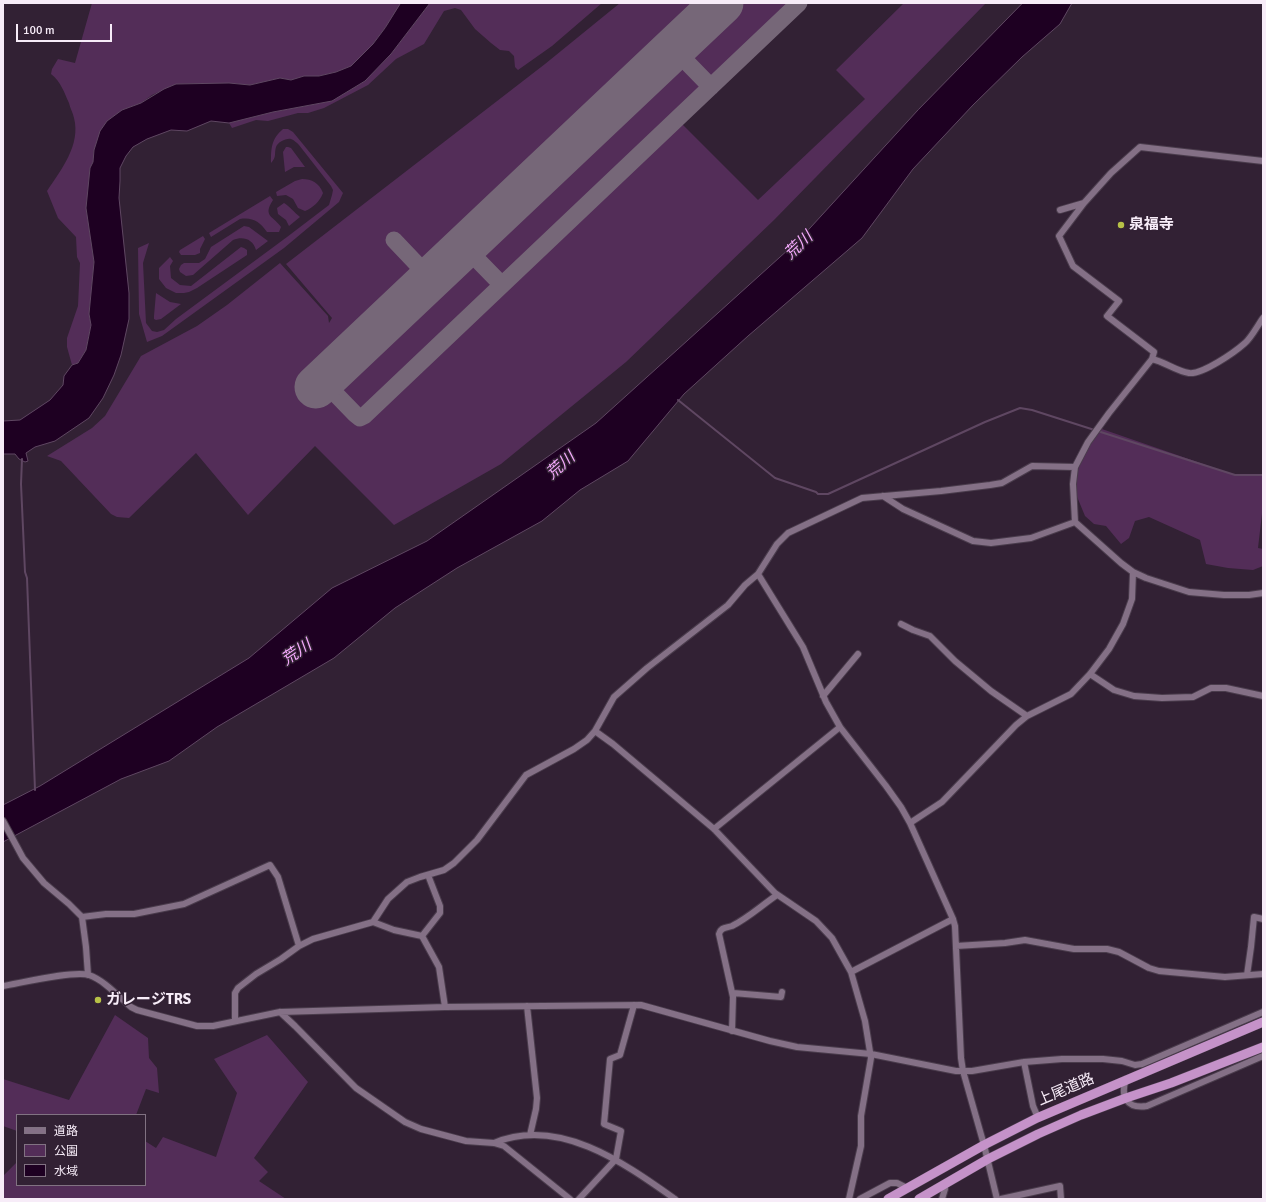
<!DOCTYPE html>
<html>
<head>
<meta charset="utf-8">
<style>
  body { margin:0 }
  #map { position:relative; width:1266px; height:1202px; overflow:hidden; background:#322134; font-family:Signika,"Noto Sans JP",sans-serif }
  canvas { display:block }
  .frame { position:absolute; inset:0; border:4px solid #f7ecf8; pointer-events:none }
  .legend { position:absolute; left:16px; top:1114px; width:130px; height:72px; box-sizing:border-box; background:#322134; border:1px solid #817282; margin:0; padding:5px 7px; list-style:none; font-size:12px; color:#f7ecf8 }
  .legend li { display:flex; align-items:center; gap:8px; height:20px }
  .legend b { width:20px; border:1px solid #817282 }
  .scale { position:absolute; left:16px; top:24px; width:96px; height:18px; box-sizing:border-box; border:2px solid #f7ecf8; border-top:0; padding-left:5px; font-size:12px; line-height:14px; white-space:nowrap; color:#f7ecf8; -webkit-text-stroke:3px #322134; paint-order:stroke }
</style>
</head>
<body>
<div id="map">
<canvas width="1266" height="1202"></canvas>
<div class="frame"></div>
<ul class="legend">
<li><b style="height:5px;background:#847086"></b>道路</li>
<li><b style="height:11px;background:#532d58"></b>公園</li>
<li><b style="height:11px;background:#1e0022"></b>水域</li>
</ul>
<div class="scale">100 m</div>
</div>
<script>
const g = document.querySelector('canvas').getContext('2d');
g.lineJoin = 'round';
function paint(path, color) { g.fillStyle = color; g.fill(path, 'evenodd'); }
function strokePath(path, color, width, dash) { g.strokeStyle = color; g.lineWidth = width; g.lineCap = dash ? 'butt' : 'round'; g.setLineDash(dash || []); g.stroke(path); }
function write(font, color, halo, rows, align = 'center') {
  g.font = font + ' Signika,"Noto Sans JP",sans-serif'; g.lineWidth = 3; g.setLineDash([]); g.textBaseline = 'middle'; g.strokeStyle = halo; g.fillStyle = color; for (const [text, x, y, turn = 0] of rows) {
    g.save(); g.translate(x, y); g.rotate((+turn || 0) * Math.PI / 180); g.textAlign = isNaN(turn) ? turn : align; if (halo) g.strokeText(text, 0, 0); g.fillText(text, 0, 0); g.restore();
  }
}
paint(new Path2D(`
  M92 3H401L385 28 373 44 351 66 336 72 319 76H304L291 80 280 78 250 85 229 83 176 84 152 95 141 103 122 110 94 150 93 162 90 168 87 208 94 262 89 314 91 325 86 350 78 363 72 365 67 347V338L78 306 80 263 77 257 76 237 58 218 47 191C61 170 81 145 74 118 73 113 70 108 69 103 64 92 61 82 51 74L52 69 58 59 75 63Z
  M430 3H602L552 46 518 70 515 67 514 56 509 51 500 50 491 43 475 29 461 10 455 8 444 11 424 44 396 59 368 85 324 108 308 113H298L268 121 256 120 232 128 229 123 273 112 332 101 365 81 391 54Z
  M620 3H704L307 381 321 398 327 392 360 426 681 123 758 200 865 99 836 70 904 3H986L774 220 626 362 501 464 394 525 315 446 248 515 196 453 129 518 117 517 111 514 61 461 47 456 92 428 105 416 141 356 197 326 227 305 280 263 328 316 329 323 332 318 286 264 545 64Z
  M741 3H791L710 78 688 52Z
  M677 61 701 86 503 277 478 251Z
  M283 129H288L293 132 343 193 339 202 284 248 162 336 147 342 139 314 138 248 149 243 143 263 146 323 152 331 157 332 164 330 176 319 287 237 329 205 332 195 333 190 331 186 299 145C297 143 294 140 291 139 286 138 278 142 276 147 274 153 277 157 271 163 271 149 271 139 283 129Z
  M286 147H288L291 148 305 167H294L285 172 283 152Z
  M302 179C312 179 319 183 323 193 320 201 313 208 305 211L298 208 293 199 286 195 277 196 276 192 295 181Z
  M270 196 273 200C262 217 274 216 281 227L279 232H267C260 222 253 217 240 219L211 237 209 233Z
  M284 203C288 205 295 213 300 217L289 226 286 220 278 214 277 208Z
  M244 226 249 227 268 241 256 250C253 239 243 236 233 240L193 275 186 276 180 272 179 269 181 265 184 263H199L205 259 211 247Z
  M203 236 205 239 200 249V253L195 255H181L179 252 180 250Z
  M241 247 244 248 247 250V255L197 288 189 292 184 293H176L166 288 159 279V268L170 257 173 261 170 266 171 278 180 285 191 286Z
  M470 259 495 284 361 411 335 384Z
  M156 293 170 302 181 304 161 319 156 320 154 319V316Z
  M1099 428 1235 475H1263V505L1258 548 1263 549V566L1253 570 1228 568 1206 564 1200 540 1149 517 1135 521 1129 538 1121 544 1106 526 1094 524 1085 516 1073 487 1075 467Z
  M115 1015 148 1038 149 1058 157 1068 159 1093 146 1089 136 1115H17V1131L3 1126V1079L69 1100Z
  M267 1035 308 1082 254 1158 268 1172 259 1181 286 1199H3V1176L17 1162V1185H145V1141L156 1148 163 1137 216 1157 237 1093 214 1059Z`), '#532d58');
const water = new Path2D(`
  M401 3H430L391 54 365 81 332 101 273 112 229 123 211 121 187 131 171 130 147 139 133 147 126 156 120 168V181L119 198 129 293V319L121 355 114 375 103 398 89 418 55 441 35 447 26 453 28 461 25 462 19 459 15 454H3V421L20 420 50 400 63 385 64 376 72 365 78 363 86 350 91 325 89 314 94 262 86 208 90 168 93 162 94 150 100 131 107 121 122 110 141 103 164 89 176 84 229 83 250 85 280 78 291 80 304 76H319L336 72 351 66 373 44 385 28Z
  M1023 3H1072L1060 24 1022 57 973 105 913 169 862 238 748 336 684 394 628 461 580 490 542 521 457 568 395 608 334 658 217 727 169 761 121 779 3 842V805L40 786 249 658 332 588 427 541 596 423 800 239 918 110Z`);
paint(water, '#1e0022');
strokePath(water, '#5f4762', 1);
strokePath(new Path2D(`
  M678 400 775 478 816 492 818 494H828L985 422 1020 408 1032 410 1235 475H1263
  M22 459 21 484 25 572 27 578 35 790`), '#5f4762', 2);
strokePath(new Path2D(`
  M674 49 711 87
  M394 240 431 279
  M465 247 502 285
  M323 381 355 414 360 418 364 416 799 3`), '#766778', 17);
strokePath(new Path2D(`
  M316 387 722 3`), '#766778', 43);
const minor = new Path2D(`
  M1263 161 1140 147 1111 173 1084 203 1059 236 1073 266 1119 301 1107 316 1154 352 1152 359 1109 413 1088 442 1075 467 1073 484 1075 522 1121 563 1133 572 1146 578 1189 592 1224 595H1249L1263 593
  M1060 210 1084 203
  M1152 359C1165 362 1176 371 1189 373 1202 375 1235 352 1245 343 1251 338 1258 325 1263 318
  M883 496 903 509 973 541 991 543 1031 538 1075 522
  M758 574 803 647 826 702 840 727 886 786 901 807 910 823 953 919 955 926 961 1058 963 1071 984 1145 997 1199
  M901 624 913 630 930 636 955 661 991 691 1027 716
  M1090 674 1114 690 1134 696 1162 698 1193 697 1211 688H1226L1263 696
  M823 696 858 654
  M595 731 613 744 714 829 775 893 816 921 832 938 851 972 865 1021 871 1058 861 1116V1146L849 1199
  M3 821 23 858 44 883 69 904 82 917 86 947 88 975
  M910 823 942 802 1016 725 1027 716 1071 694 1090 674 1109 649 1123 624 1132 599 1133 572
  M714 829 840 727
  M82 917 106 914H134L184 904 270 865 278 877 299 946
  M373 922 388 899 407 882 420 877 444 870 454 863 477 840 526 775 574 749 587 740 595 731 614 697 647 668 728 605 745 585 758 574 777 544 788 533 862 498 941 491 990 485 1002 483 1032 466 1075 467
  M422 936 439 967 445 1007
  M422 936 440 913V906L428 875
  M956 946 1005 943 1025 940 1074 949H1107L1119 952 1149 968 1159 971 1225 977 1263 974
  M851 972 953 919
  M1247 975 1251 947 1254 917 1263 919
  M3 986C21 983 74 970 89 975 104 980 119 997 131 1007L137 1010 197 1026H213L280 1012 445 1007 641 1005 770 1041 797 1047 871 1054 956 1071H972L1024 1062 1062 1059H1103L1122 1061 1135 1065 1142 1064 1263 1012
  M733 993 781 997 782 992
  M527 1006 537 1098 536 1109 530 1135
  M280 1012 295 1026 356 1088 405 1122 421 1129 466 1141 494 1143 504 1146 570 1199
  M235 1021V993L238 988 256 974 281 959 299 946 313 939 373 922 394 930 422 936
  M732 1031 733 997 719 934C721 927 726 928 732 926 748 918 762 905 777 895
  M1024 1062 1033 1106 1036 1113
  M1126 1079C1120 1097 1127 1109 1147 1106L1263 1056
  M494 1143C559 1116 624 1163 675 1199
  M579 1199 616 1159 621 1131 604 1124 610 1059 620 1055 634 1005
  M860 1199 890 1183H897L907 1188
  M942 1199 945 1189 944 1184
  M1001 1199 1060 1186 1061 1199`);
const highway = new Path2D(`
  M888 1199 984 1145 1037 1118 1263 1022
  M919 1199 988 1159 1038 1134 1081 1115 1126 1098 1171 1083 1263 1047`);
strokePath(minor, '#4a3c4c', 8);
strokePath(highway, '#4a3c4c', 10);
strokePath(minor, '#847086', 6);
strokePath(highway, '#c592c9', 9);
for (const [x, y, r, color] of [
  [1121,225,4,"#b7c147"],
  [98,1000,4,"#b7c147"]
]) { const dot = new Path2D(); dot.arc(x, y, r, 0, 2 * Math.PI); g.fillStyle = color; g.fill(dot); strokePath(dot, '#322134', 1.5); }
write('bold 15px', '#f7ecf8', '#322134', [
  ["泉福寺",1129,225],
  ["ガレージTRS",106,1000]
], 'left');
write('15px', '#f7ecf8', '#322134', [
  ["上尾道路",1066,1090,-23]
]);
write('italic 16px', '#f6abfe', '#322134', [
  ["荒川",799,246,-43],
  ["荒川",561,466,-41],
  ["荒川",297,653,-34]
]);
</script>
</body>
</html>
